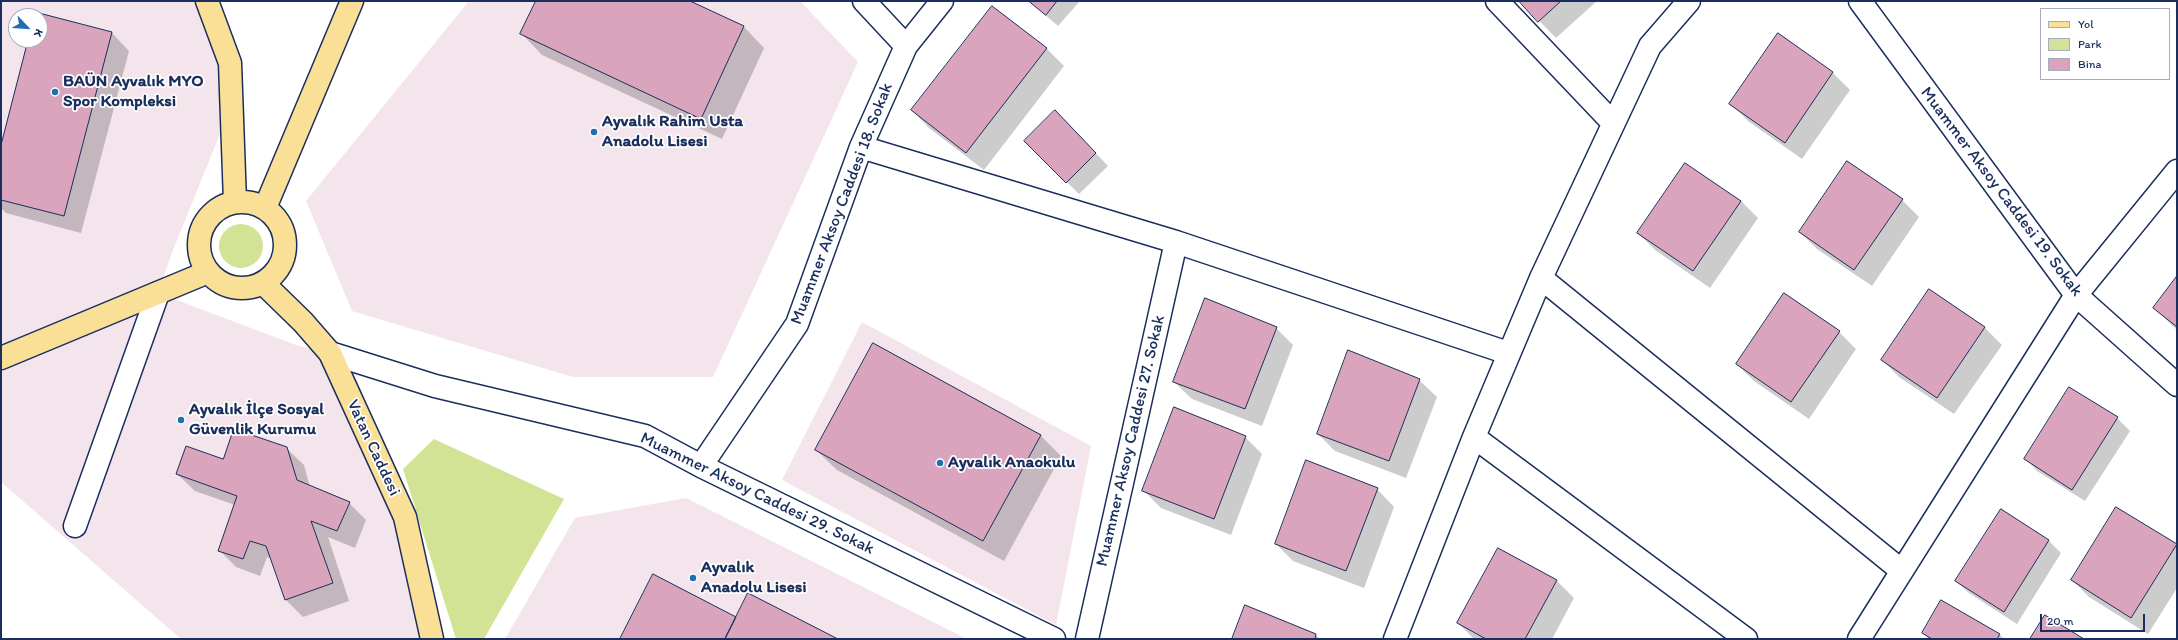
<!DOCTYPE html>
<html>
<head>
<meta charset="utf-8">
<style>
  body { margin:0 }
  #map { position:relative; width:2178px; height:640px; overflow:hidden; background:#fff; font-family:Itim,sans-serif }
  canvas { display:block }
  .frame { position:absolute; inset:0; border:2px solid #1b2f5e; pointer-events:none }
  .legend { position:absolute; left:2040px; top:8px; width:130px; height:72px; box-sizing:border-box; background:#fff; border:1px solid #a4acbf; margin:0; padding:5px 7px; list-style:none; font-size:12px; color:#1b2f5e }
  .legend li { display:flex; align-items:center; gap:8px; height:20px }
  .legend b { width:20px; border:1px solid #a4acbf }
  .north { position:absolute; left:8px; top:8px; width:40px; height:40px; box-sizing:border-box; background:#fff; border:1px solid #a4acbf; border-radius:50%; rotate:115deg; font-size:11px; font-weight:700; line-height:16px; text-align:center; color:#1b2f5e }
  .north::after { content:''; display:block; margin:auto; width:14px; height:18px; background:#1f6fb2; clip-path:polygon(50% 0,100% 100%,50% 72%,0 100%) }
  .scale { position:absolute; left:2040px; top:614px; width:105px; height:18px; box-sizing:border-box; border:2px solid #1b2f5e; border-top:0; padding-left:5px; font-size:12px; line-height:14px; white-space:nowrap; color:#1b2f5e; -webkit-text-stroke:3px #fff; paint-order:stroke }
</style>
</head>
<body>
<div id="map">
<canvas width="2178" height="640"></canvas>
<div class="frame"></div>
<ul class="legend">
<li><b style="height:5px;background:#fadf96"></b>Yol</li>
<li><b style="height:11px;background:#d3e396"></b>Park</li>
<li><b style="height:11px;background:#d9a4bc"></b>Bina</li>
</ul>
<div class="north">K</div>
<div class="scale">20 m</div>
</div>
<script>
const g = document.querySelector('canvas').getContext('2d');
g.lineJoin = 'round';
function paint(path, color) { g.fillStyle = color; g.fill(path, 'evenodd'); }
function strokePath(path, color, width, dash) { g.strokeStyle = color; g.lineWidth = width; g.lineCap = dash ? 'butt' : 'round'; g.setLineDash(dash || []); g.stroke(path); }
function write(font, color, halo, rows, align = 'center') {
  g.font = font + ' Itim,sans-serif'; g.lineWidth = 3.5; g.setLineDash([]); g.textBaseline = 'middle'; g.strokeStyle = halo; g.fillStyle = color; for (const [text, x, y, turn = 0] of rows) {
    g.save(); g.translate(x, y); g.rotate((+turn || 0) * Math.PI / 180); g.textAlign = isNaN(turn) ? turn : align; if (halo) g.strokeText(text, 0, 0); g.fillText(text, 0, 0); g.restore();
  }
}
paint(new Path2D(`
  M1 1H207L230 63 220 134 173 250 158 293 296 345 330 353 405 517 432 639H181L1 482ZM16 16H40V40H16Z
  M469 1H800L858 62 713 377H573L352 311 306 201Z
  M862 322 1091 446 1056 625 782 480Z
  M686 498 967 639H505L575 518Z`), '#f4e4eb');
paint(new Path2D(`
  M219 246a22 22 0 1 1 44 0a22 22 0 1 1-44 0Z
  M434 439 564 499 484 639H456L403 469Z`), '#d3e396');
paint(new Path2D(`
  M537 1H688L744 27 764 48 722 139 542 55 522 34Z
  M1029 1H1080L1058 26Z
  M1520 1H1597L1556 38Z
  M992 7 1047 49 1064 66 984 170 929 128 912 110Z
  M36 14 112 33 129 51 81 233 6 213 1 208V149L29 40H40V16H35Z
  M1778 35 1833 73 1850 90 1802 159 1748 121 1731 104Z
  M1068 124 1108 166 1079 194 1025 141Z
  M1902 200 1919 217 1872 286 1817 249 1800 232Z
  M1741 201 1758 218 1710 288 1655 250 1638 233Z
  M2177 278V330L2154 308Z
  M1930 291 1985 328 2002 345 1954 414 1899 377 1882 360Z
  M1276 328 1293 345 1262 426 1192 399 1174 382Z
  M1839 332 1856 349 1809 419 1754 381 1737 364Z
  M1419 380 1437 397 1406 478 1335 451 1318 434Z
  M2070 388 2117 418 2130 431 2085 501 2037 471 2025 458Z
  M1040 435 1061 456 1004 561 837 470 816 450Z
  M1245 437 1262 454 1231 535 1161 508 1144 491Z
  M286 448 304 465 310 487 349 503 366 520 355 548 328 537 349 601 303 617 286 600 272 559 267 557 260 576 236 567 219 550 235 505 195 491 177 474 224 460Z
  M1377 489 1394 507 1364 588 1293 561 1276 544Z
  M2001 510 2049 541 2061 553 2017 624 1969 593 1956 581Z
  M2176 545 2177 588 2148 634 2089 597 2072 580Z
  M1499 549 1557 581 1574 598 1552 639H1474L1458 623Z
  M1942 601 2000 635 2004 639H1929L1923 633Z
  M1245 606 1316 635 1320 639H1233Z`), '#0003');
const building = new Path2D(`
  M536 1H690L744 26 701 119 520 34Z
  M1029 1H1057L1046 15Z
  M1519 1H1561L1538 22Z
  M992 6 1047 48 966 153 911 110Z
  M35 12 112 32 64 216 1 200V145L28 40H40V16H34Z
  M1778 33 1833 72 1785 143 1729 104Z
  M1055 110 1096 153 1066 183 1024 141Z
  M1847 161 1903 199 1854 270 1799 232Z
  M1685 163 1741 201 1693 271 1637 233Z
  M2177 276V327L2153 308Z
  M1929 289 1985 327 1937 398 1881 360Z
  M1784 293 1840 331 1791 402 1736 364Z
  M1205 298 1277 327 1245 409 1173 382Z
  M873 343 1041 435 983 541 815 450Z
  M1348 350 1420 379 1389 461 1317 434Z
  M2069 387 2118 417 2072 490 2024 459Z
  M1174 407 1246 436 1214 519 1142 491Z
  M234 429 287 447 297 480 350 502 337 531 311 521 333 583 285 600 266 546 250 541 243 559 218 551 237 496 176 474 186 446 223 459Z
  M1306 460 1378 488 1346 571 1275 544Z
  M2116 507 2177 544 2131 618 2071 580Z
  M2001 509 2049 540 2004 612 1955 581Z
  M1498 548 1557 580 1525 639H1486L1457 623Z
  M653 574 736 617 725 639H620Z
  M748 593 838 639H725Z
  M1941 600 2000 634 1997 639H1932L1922 633Z
  M1245 605 1316 634 1315 639H1232Z
  M2045 615 2084 639H2030Z`);
paint(building, '#d9a4bc');
strokePath(building, '#1b2f5e', 1);
const minor = new Path2D(`
  M864 1 906 46
  M1497 1 1613 123
  M1860 1 2076 295 2177 385
  M861 147 1176 242 1508 353
  M1541 278 1902 571
  M330 353 435 386 645 436 701 466 1054 639
  M1474 437 1746 639
  M701 466 797 324 861 147 906 46 942 1
  M75 526 158 293
  M1087 639 1176 242
  M1395 639 1474 437 1541 278 1650 46 1689 1
  M1859 639 2076 295 2177 171`);
const major = new Path2D(`
  M207 1 230 63 235 202
  M199 245a43 43 0 1 1 86 0a43 43 0 1 1-86 0Z
  M265 208 352 1
  M263 283 303 322 330 353 405 517 432 639
  M1 358 208 272`);
strokePath(minor, '#1b2f5e', 25);
strokePath(major, '#1b2f5e', 25);
strokePath(minor, '#fff', 22);
strokePath(major, '#fadf96', 22);
for (const [x, y, r, color] of [
  [55,92,4,"#1f6fb2"],
  [594,132,4,"#1f6fb2"],
  [181,420,4,"#1f6fb2"],
  [940,463,4,"#1f6fb2"],
  [693,578,4,"#1f6fb2"]
]) { const dot = new Path2D(); dot.arc(x, y, r, 0, 2 * Math.PI); g.fillStyle = color; g.fill(dot); strokePath(dot, '#fff', 1.5); }
write('bold 17px', '#1b2f5e', '#fff', [
  ["BAÜN Ayvalık MYO",63,82],
  ["Spor Kompleksi",63,102],
  ["Ayvalık Rahim Usta",602,122],
  ["Anadolu Lisesi",602,142],
  ["Ayvalık İlçe Sosyal",189,410],
  ["Güvenlik Kurumu",189,430],
  ["Ayvalık Anaokulu",948,463],
  ["Ayvalık",701,568],
  ["Anadolu Lisesi",701,588]
], 'left');
write('17px', '#1b2f5e', '#fff', [
  ["Muammer Aksoy Caddesi 19. Sokak",2001,192,53],
  ["Muammer Aksoy Caddesi 18. Sokak",842,204,-69],
  ["Muammer Aksoy Caddesi 27. Sokak",1131,441,-77],
  ["Vatan Caddesi",373,448,65],
  ["Muammer Aksoy Caddesi 29. Sokak",757,494,26]
]);
</script>
</body>
</html>
